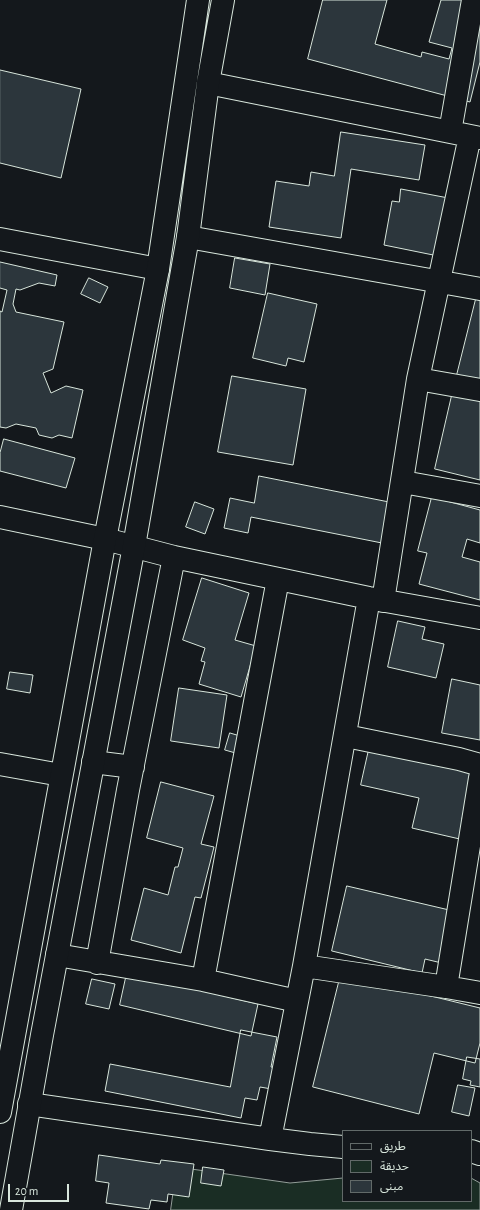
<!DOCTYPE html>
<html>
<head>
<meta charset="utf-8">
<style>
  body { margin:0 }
  #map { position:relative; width:480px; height:1210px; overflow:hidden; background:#14181c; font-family:"Alegreya Sans","Noto Sans Arabic",sans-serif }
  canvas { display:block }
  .legend { position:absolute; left:342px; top:1130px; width:130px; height:72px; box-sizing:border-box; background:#14181c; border:1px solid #626a69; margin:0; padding:5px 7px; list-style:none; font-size:12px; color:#d8e6dc }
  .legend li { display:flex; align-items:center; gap:8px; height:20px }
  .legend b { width:20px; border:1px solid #626a69 }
  .scale { position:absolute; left:8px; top:1184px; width:61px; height:18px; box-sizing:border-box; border:2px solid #d8e6dc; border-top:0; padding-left:5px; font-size:12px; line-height:14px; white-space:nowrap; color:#d8e6dc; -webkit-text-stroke:3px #14181c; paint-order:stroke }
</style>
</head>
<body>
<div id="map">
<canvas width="480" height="1210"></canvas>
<ul class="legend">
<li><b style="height:5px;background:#14181c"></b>طريق</li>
<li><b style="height:11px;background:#1a2d24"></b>حديقة</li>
<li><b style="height:11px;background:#2c363c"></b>مبنى</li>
</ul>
<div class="scale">20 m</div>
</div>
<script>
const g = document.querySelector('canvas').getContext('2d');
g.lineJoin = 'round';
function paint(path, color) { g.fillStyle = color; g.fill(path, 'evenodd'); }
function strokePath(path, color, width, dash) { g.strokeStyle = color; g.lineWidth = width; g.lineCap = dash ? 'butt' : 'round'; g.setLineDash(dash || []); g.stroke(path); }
const green = new Path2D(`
  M177 1167 290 1183 343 1178V1201H471V1178L480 1183V1210H171Z`);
paint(green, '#1a2d24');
strokePath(green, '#939e99', 1);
const building = new Path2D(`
  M323 0H387L375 44 421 57 422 52 449 59 452 48 429 42 441 0H480V62L470 102 308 59Z
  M0 70 81 89 61 178 0 163Z
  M341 132 425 145 419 180 351 169 341 238 269 227 276 181 309 186 311 172 334 176Z
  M401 189 459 200 448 258 384 245 392 201 399 202Z
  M235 258 270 264 265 295 230 288Z
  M0 262 57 275 55 286 39 283 20 290 16 289 13 304 16 312 64 322 53 369 43 373 51 393 66 386 83 390 72 438 59 435 52 438 39 435 36 428 16 424 6 428 0 427V311L2 312 7 290 0 288Z
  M89 278 108 287 100 303 81 294Z
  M268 293 317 304 304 362 288 358 286 366 253 358Z
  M477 295 480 296V381L457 375Z
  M232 376 306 389 293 465 218 452Z
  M453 391 480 397V480L435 469Z
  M4 439 75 458 66 488 0 471V453Z
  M259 476 389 502 382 543 251 517 248 533 224 528 230 498 254 503Z
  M432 497 480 510V543L467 539 462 557 480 562V600L419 584 427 553 418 551Z
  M195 502 214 509 205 534 186 527Z
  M202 578 249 593 235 640 256 646 241 697 199 684 205 662 201 661 205 648 183 640Z
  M398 621 425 627 422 639 444 644 436 678 388 667Z
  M10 672 33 675 30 693 7 689Z
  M452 679 480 685V740L442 733Z
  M179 688 227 695 219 748 171 741Z
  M230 733 250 739 246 756 225 750Z
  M370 745 480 770 467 798 462 819 480 824 477 843 412 828 419 798 361 785Z
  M161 782 214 796 201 844 214 847 201 898 195 897 181 953 131 940 144 888 168 895 175 867H178L183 848 147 838Z
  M347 886 462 913 450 965 425 959 422 973 332 951Z
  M127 973 258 1004 251 1036 120 1005Z
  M341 974 480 1008V1043L475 1063 434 1053 419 1114 313 1087Z
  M92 979 115 984 109 1009 86 1004Z
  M241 1030 277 1037 271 1067 287 1070 283 1091 260 1087 257 1100 245 1098 241 1118 105 1091 110 1064 230 1087Z
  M467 1057 480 1059V1087L470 1085 471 1081 463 1079Z
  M458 1085 475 1088 469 1116 452 1112Z
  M99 1155 160 1164 161 1160 194 1164 189 1197 168 1194 167 1202 151 1200 149 1209 106 1203 109 1183 96 1181Z
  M203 1167 224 1170 221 1186 201 1183Z`);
paint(building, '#2c363c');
strokePath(building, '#d8e6dc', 1);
const minor = new Path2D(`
  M208 83 480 138
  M450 132 473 0
  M188 237 480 289
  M0 239 158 269
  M418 379 480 390
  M403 482 480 496
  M0 517 105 539 174 557 369 598 480 618
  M383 601 418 379 470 136
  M346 736 459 759 480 765
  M93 762 133 767
  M0 764 61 775
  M57 955 203 980 297 1001
  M97 963 128 790 174 557
  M304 966 446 987 480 778
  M203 980 278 579
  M446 987 480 993
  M29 1104 270 1139 310 1144 343 1147
  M270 1139 304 966 369 598
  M471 1151 480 1154`);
const major = new Path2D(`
  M0 1112 105 539 158 269 198 0
  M11 1210 42 1035 134 546 188 237 208 83 223 0`);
strokePath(minor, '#d8e6dc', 24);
strokePath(major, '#d8e6dc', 24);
strokePath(minor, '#14181c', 22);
strokePath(major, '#14181c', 22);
</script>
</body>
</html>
